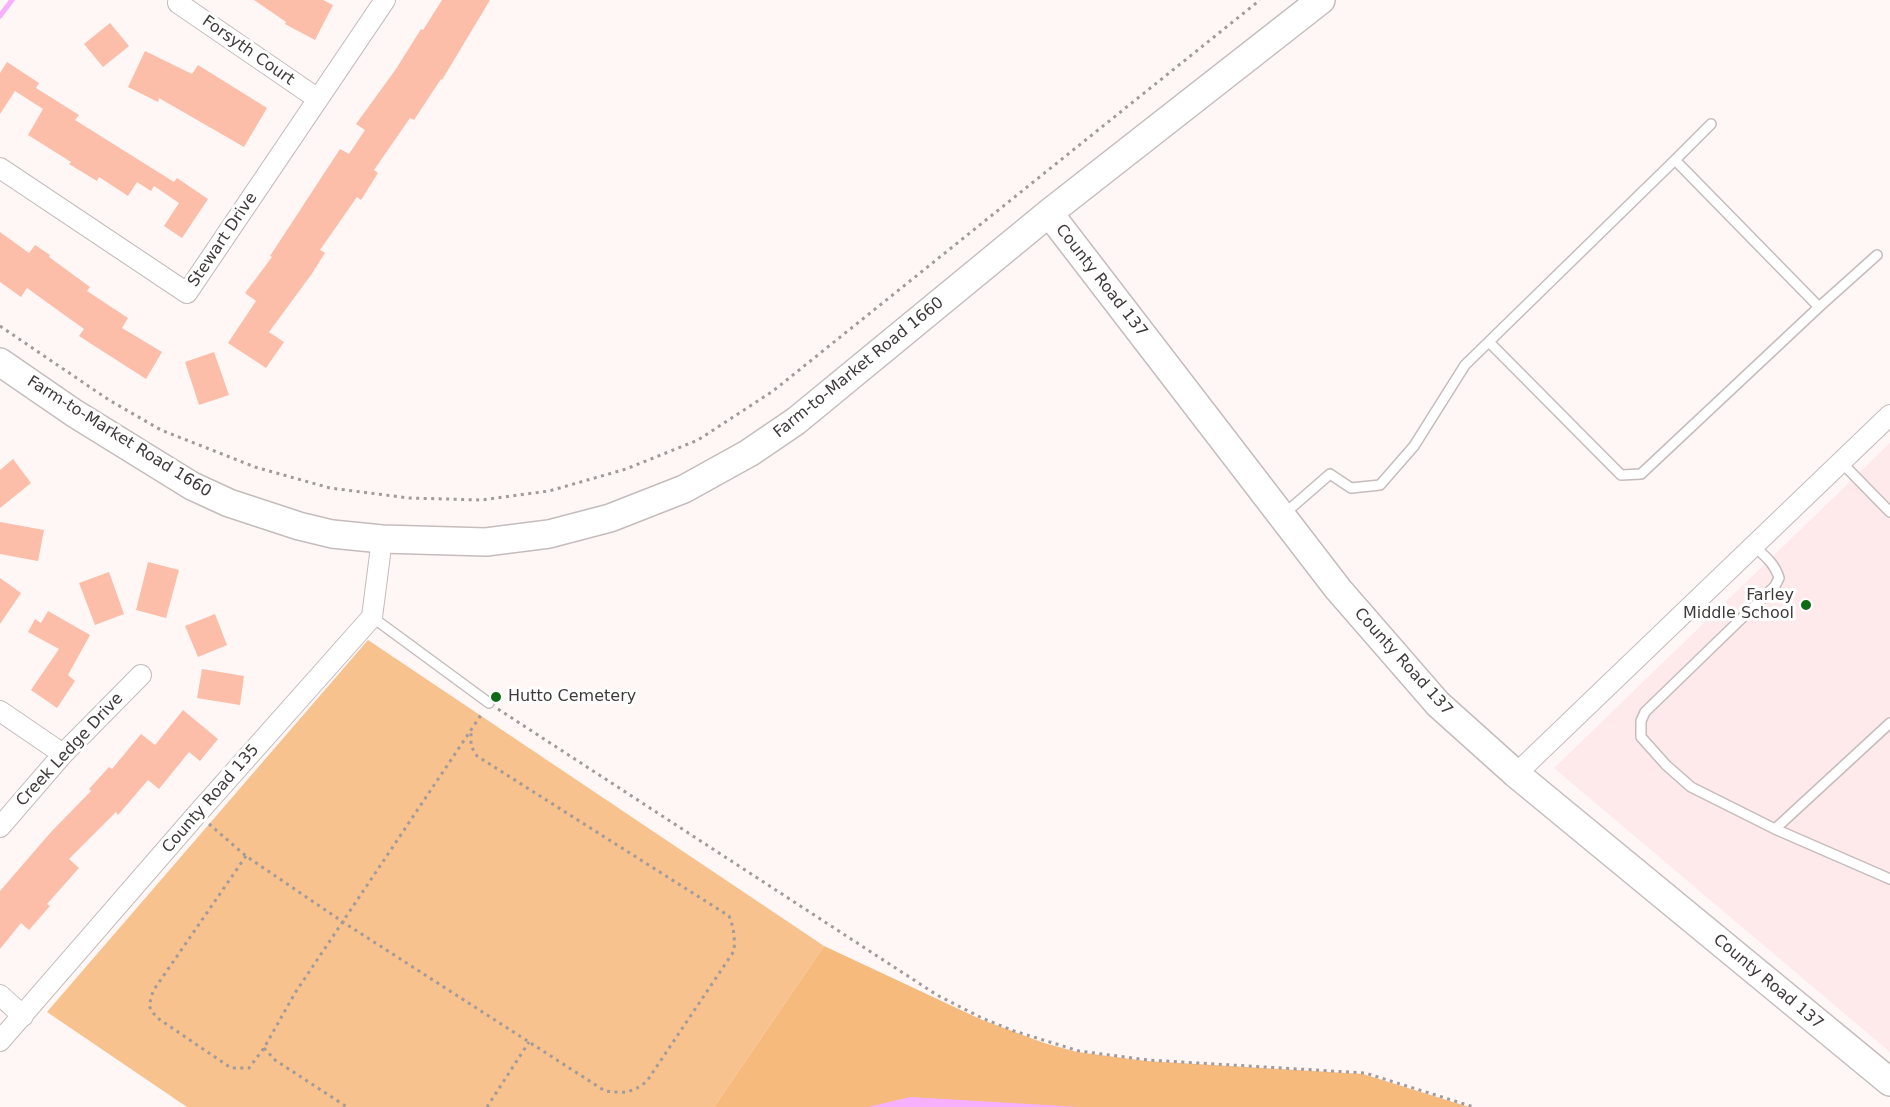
<!DOCTYPE html>
<html>
<head>
<meta charset="utf-8">
<style>
  body { margin:0 }
  canvas { display:block; background:#fff6f6 }
</style>
</head>
<body>
<canvas width="1890" height="1107"></canvas>
<script>
const g = document.querySelector('canvas').getContext('2d');
g.lineJoin = 'round';
function paint(path, color) { g.fillStyle = color; g.fill(path, 'evenodd'); }
function strokePath(path, color, width, dash) { g.strokeStyle = color; g.lineWidth = width; g.lineCap = dash ? 'butt' : 'round'; g.setLineDash(dash || []); g.stroke(path); }
function write(font, color, halo, rows, align = 'center') {
  g.font = font + ' "DejaVu Sans",sans-serif'; g.lineWidth = 6; g.setLineDash([]); g.textBaseline = 'middle'; g.strokeStyle = halo; g.fillStyle = color; for (const [text, x, y, turn = 0] of rows) {
    g.save(); g.translate(x, y); g.rotate((+turn || 0) * Math.PI / 180); g.textAlign = isNaN(turn) ? turn : align; if (halo) g.strokeText(text, 0, 0); g.fillText(text, 0, 0); g.restore();
  }
}
paint(new Path2D(`
  M1890 443V1052L1554 768Z`), '#feeaeb');
paint(new Path2D(`
  M368 640 824 946 714 1107H187L47 1012Z`), '#f7c28d');
paint(new Path2D(`
  M824 946 980 1019 1044 1043 1077 1052 1146 1061 1363 1074 1469 1107H714Z`), '#f5ba7c');
paint(new Path2D(`
  M910 1097 1080 1107H868Z`), '#f7b0fe');
strokePath(new Path2D(`
  M0 16 12 0`), '#f7b0fe', 5);
paint(new Path2D(`
  M254 0H323L333 5 315 40 285 24 286 22Z
  M442 0H490L442 80 441 79 414 120 410 118 374 170 378 173 361 200 357 197 320 250 325 253 311 275 269 332 284 342 266 368 228 343 256 301 245 293 272 257 270 256 340 149 349 154 365 130 356 124 396 69 421 29 423 30Z
  M110 23 129 46 103 67 84 44Z
  M145 51 192 74 198 65 267 108 244 147 159 98 158 102 128 87Z
  M7 62 39 83 36 88 79 115 75 120 174 182 177 178 208 199 182 238 164 226 179 203 154 186 151 191 137 182 128 196 99 177 97 181 69 164 71 162 28 135 43 109 15 91 0 114V73Z
  M0 232 29 253 35 245 50 255 49 257 90 287 87 291 128 318 122 328 162 352 146 379 79 336 84 329 27 288 21 297 0 282Z
  M214 352 229 395 199 405 185 362Z
  M13 459 31 483 0 508V470Z
  M0 522 44 530 38 561 0 554Z
  M148 562 179 570 166 618 136 610Z
  M109 572 124 614 95 625 79 583Z
  M0 578 21 593 0 624Z
  M48 611 90 635 68 675 75 681 57 708 31 690 59 649 28 632 35 619 41 623Z
  M215 614 227 645 198 657 185 626Z
  M202 669 244 676 240 705 197 698Z
  M183 710 218 739 200 761 189 752 159 789 148 780 118 815 116 812 69 859 79 868 47 904 50 906 29 930 21 923 0 949V891L51 832 91 791 89 789 109 767 112 769 141 734 155 745Z`), '#fcbea8');
const lane = new Path2D(`
  M1675 160 1711 124
  M1819 307 1877 255
  M1841 462 1890 512
  M1284 514 1330 474 1351 488 1380 485 1414 446 1465 365 1675 160 1819 307 1641 474 1621 475 1489 342
  M1754 546C1765 556 1775 564 1779 578L1775 586 1645 712 1641 721V737L1666 765 1691 787 1775 829 1890 879
  M372 617 489 703
  M1775 829 1890 723`);
const street = new Path2D(`
  M178 3 318 99
  M0 168 187 293 385 0
  M0 711 63 754
  M1516 774 1890 415
  M0 827 63 754 141 675
  M0 995 23 1016
  M0 1041 197 814 372 617 382 539`);
const secondary = new Path2D(`
  M1049 213 1338 589 1438 704 1516 774 1890 1082
  M0 362 74 413 192 486 229 503 299 526 332 534 382 539 486 542 549 534 610 518 684 489 749 453 796 421 1049 213 1321 0`);
strokePath(lane, '#c6bcbc', 12);
strokePath(street, '#c6bcbc', 22);
strokePath(secondary, '#c6bcbc', 30);
strokePath(new Path2D(`
  M0 326 109 400 161 430 255 467 330 488 409 498 481 500 549 491 626 469 698 440 773 391 1260 0
  M498 709 937 995 982 1018 1014 1031 1079 1051 1148 1060 1365 1073 1474 1107
  M209 824 246 856 343 922 605 1091C624 1093 631 1094 647 1081L734 951C735 938 734 928 729 916L477 756 471 746V732
  M246 856 153 991 149 1006 156 1017 231 1068H249L264 1048 295 993 483 712
  M264 1048 275 1060 347 1107
  M487 1107 529 1042`), '#a29b9b', 3, [3, 4.5]);
strokePath(lane, '#fff', 9);
strokePath(street, '#fff', 20);
strokePath(secondary, '#fff', 27);
for (const [x, y, r, color] of [
  [1806,605,6,"#0f6b16"],
  [496,697,6,"#0f6b16"]
]) { const dot = new Path2D(); dot.arc(x, y, r, 0, 2 * Math.PI); g.fillStyle = color; g.fill(dot); strokePath(dot, '#fff', 2); }
write('16px', '#3f3b3b', '#fff', [
  ["Forsyth Court",248,51,35],
  ["Stewart Drive",223,240,-56],
  ["County Road 137",1101,281,52],
  ["Farm-to-Market Road 1660",859,368,-39],
  ["Farm-to-Market Road 1660",119,437,32],
  ["County Road 137",1403,662,48],
  ["Creek Ledge Drive",70,750,-47],
  ["County Road 135",211,799,-49],
  ["County Road 137",1768,982,40]
]);
write('16px', '#3f3b3b', '#fff', [
  ["Farley",1794,596],
  ["Middle School",1794,614],
  ["Hutto Cemetery",508,697,"left"]
], 'right');
</script>
</body>
</html>
